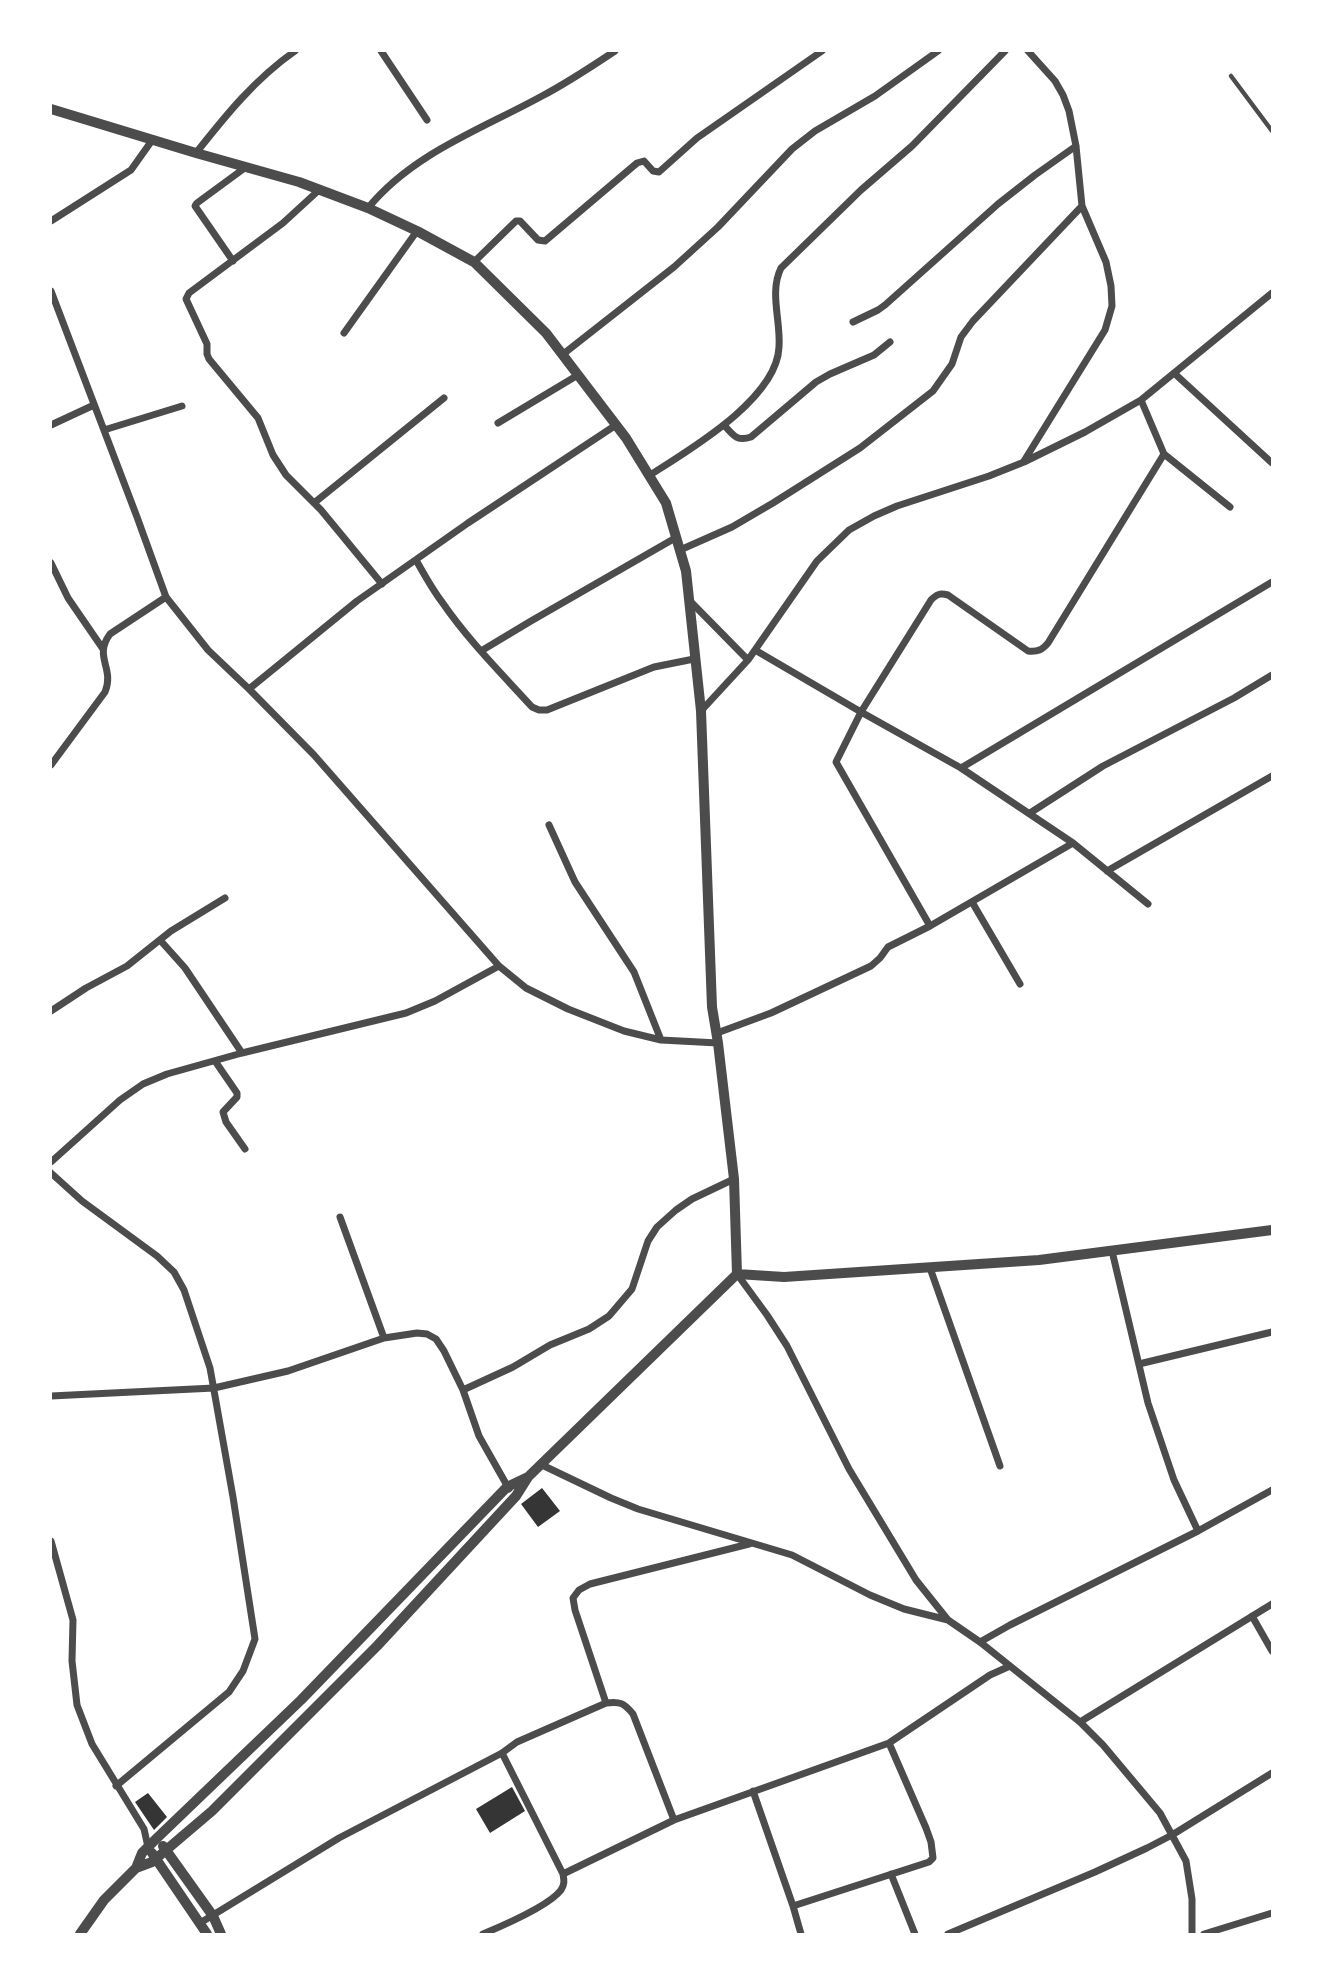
<!DOCTYPE html>
<html>
<head>
<meta charset="utf-8">
<style>
  body { margin:0 }
  #map { position:relative; width:1323px; height:1985px; overflow:hidden; background:#fff; font-family:Jost,sans-serif }
  canvas { display:block }
  .frame { position:absolute; inset:0; border:52px solid #fff; pointer-events:none }
</style>
</head>
<body>
<div id="map">
<canvas width="1323" height="1985"></canvas>
<div class="frame"></div>
</div>
<script>
const g = document.querySelector('canvas').getContext('2d');
g.lineJoin = 'round';
function paint(path, color) { g.fillStyle = color; g.fill(path, 'evenodd'); }
function strokePath(path, color, width, dash) { g.strokeStyle = color; g.lineWidth = width; g.lineCap = dash ? 'butt' : 'round'; g.setLineDash(dash || []); g.stroke(path); }
paint(new Path2D(`
  M542 1488 560 1511 538 1527 521 1504Z
  M512 1787 525 1811 490 1833 476 1809Z
  M148 1793 167 1817 154 1830 135 1802Z`), '#353535');
strokePath(new Path2D(`
  M1231 76 1272 131`), '#4c4c4c', 4.5);
strokePath(new Path2D(`
  M381 51 427 120
  M196 153C226 115 255 79 295 51
  M319 190 283 223 189 293 186 299 207 344V354L209 359 258 418 273 455 286 475 321 510 382 584
  M368 208C413 153 482 129 542 96 567 83 591 67 615 51
  M51 221 131 170 153 139
  M233 261 195 206 197 203 246 167
  M474 262 516 221H520L538 240 545 241 637 163 644 161 653 171 659 172 697 138 822 51
  M51 291 137 517 166 597 208 650 249 689 314 755 499 966 526 988 568 1009 624 1031 661 1040 718 1043
  M853 322 878 310 885 305 998 204 1035 175 1076 146
  M344 333 417 231
  M562 355 674 267 718 227 792 149 815 131 875 96 938 51
  M1174 373 1272 463
  M1141 400 1164 454 1230 507
  M498 423 578 375
  M51 425 94 405
  M724 425C733 435 737 442 751 437L816 382 830 374 874 355 890 342
  M104 430 182 406
  M1024 461 1105 330 1112 306 1111 286 1106 262 1082 206 1076 146 1069 111 1063 95 1055 81 1028 51
  M650 475C689 450 777 399 779 347 781 321 769 292 781 268L861 190 912 146 1005 51
  M314 503 444 398
  M680 550 732 527 773 503 860 448 933 391 952 364 961 337 973 321 1082 206
  M416 560C424 574 432 589 442 602 468 640 501 673 532 707L539 710H547L654 667 694 659
  M51 563 68 598 103 649
  M690 601 748 660
  M755 650 861 712 961 768 1073 843 1148 904
  M481 651 531 621 677 537
  M249 689 357 601 468 523 616 425
  M701 711 748 660 817 561 849 530 874 516 897 506 989 476 1024 462 1085 432 1141 400 1272 293
  M51 765 105 692C115 668 93 657 110 634L166 597
  M961 768 1272 582
  M1030 813 1103 766 1234 698 1272 675
  M549 825 575 882 634 972 661 1040
  M1107 871 1272 776
  M972 902 1020 984
  M930 926 836 762 861 712 931 600C937 594 940 593 948 595L1028 651C1038 652 1042 650 1048 643L1164 454
  M160 940 185 968 242 1053
  M51 1011 86 988 127 966 171 931 225 898
  M717 1033 771 1013 871 966 880 958 888 947 930 926 1073 843
  M215 1061 237 1093V1097L223 1112 226 1122 245 1149
  M51 1162 120 1100 143 1084 167 1074 242 1053 406 1013 435 1001 499 966
  M51 1173 82 1201 157 1256 174 1272 184 1290 210 1368 233 1497 255 1639 243 1671 229 1692 116 1786
  M340 1217 384 1338
  M1112 1251 1148 1403 1174 1480 1198 1531
  M930 1268 1000 1466
  M737 1274 767 1315 787 1346 849 1469 916 1580 948 1620 980 1642 1080 1722 1103 1745 1160 1813 1186 1861 1192 1899V1934
  M1139 1364 1272 1332
  M463 1390 513 1367 550 1345 589 1329 609 1316 632 1289 648 1241 657 1227 676 1210 692 1199 734 1179
  M51 1396 214 1388 288 1371 384 1338 417 1333 427 1334 436 1339 444 1351 463 1390 479 1436 509 1489
  M542 1465 611 1498 638 1509 792 1555 870 1595 904 1609 948 1620
  M51 1541 73 1620 72 1661 77 1705 92 1744 144 1829 148 1847
  M1252 1616 1272 1651
  M980 1642 1010 1625 1198 1531 1272 1490
  M606 1703 575 1610 573 1598 579 1590 590 1584 749 1544
  M1080 1722 1272 1604
  M753 1791 793 1906
  M563 1874 674 1820 889 1743 990 1675 1010 1666
  M891 1874 915 1934
  M200 1923 339 1838 502 1753 517 1742 606 1703C620 1701 624 1703 633 1714L674 1820
  M483 1934C502 1926 550 1905 561 1890 565 1884 564 1880 563 1874L502 1753
  M801 1934 793 1906 929 1862 933 1858 931 1842 926 1828 889 1743
  M948 1934 1095 1872 1147 1848 1172 1835 1272 1773
  M1204 1934 1272 1913`), '#4c4c4c', 7);
strokePath(new Path2D(`
  M51 109 196 153 299 182 368 208 417 231 474 262 546 333 626 438 666 503 686 571 701 711 712 1007 718 1043 734 1179 737 1274
  M163 1846 213 1916 221 1934
  M152 1853 207 1934
  M136 1868 152 1862 212 1811 377 1646 516 1496 528 1477 737 1274 784 1277 1039 1260 1272 1230
  M80 1934 104 1900 136 1868 142 1853 157 1838 301 1700 507 1487 528 1477`), '#4c4c4c', 10);
</script>
</body>
</html>
